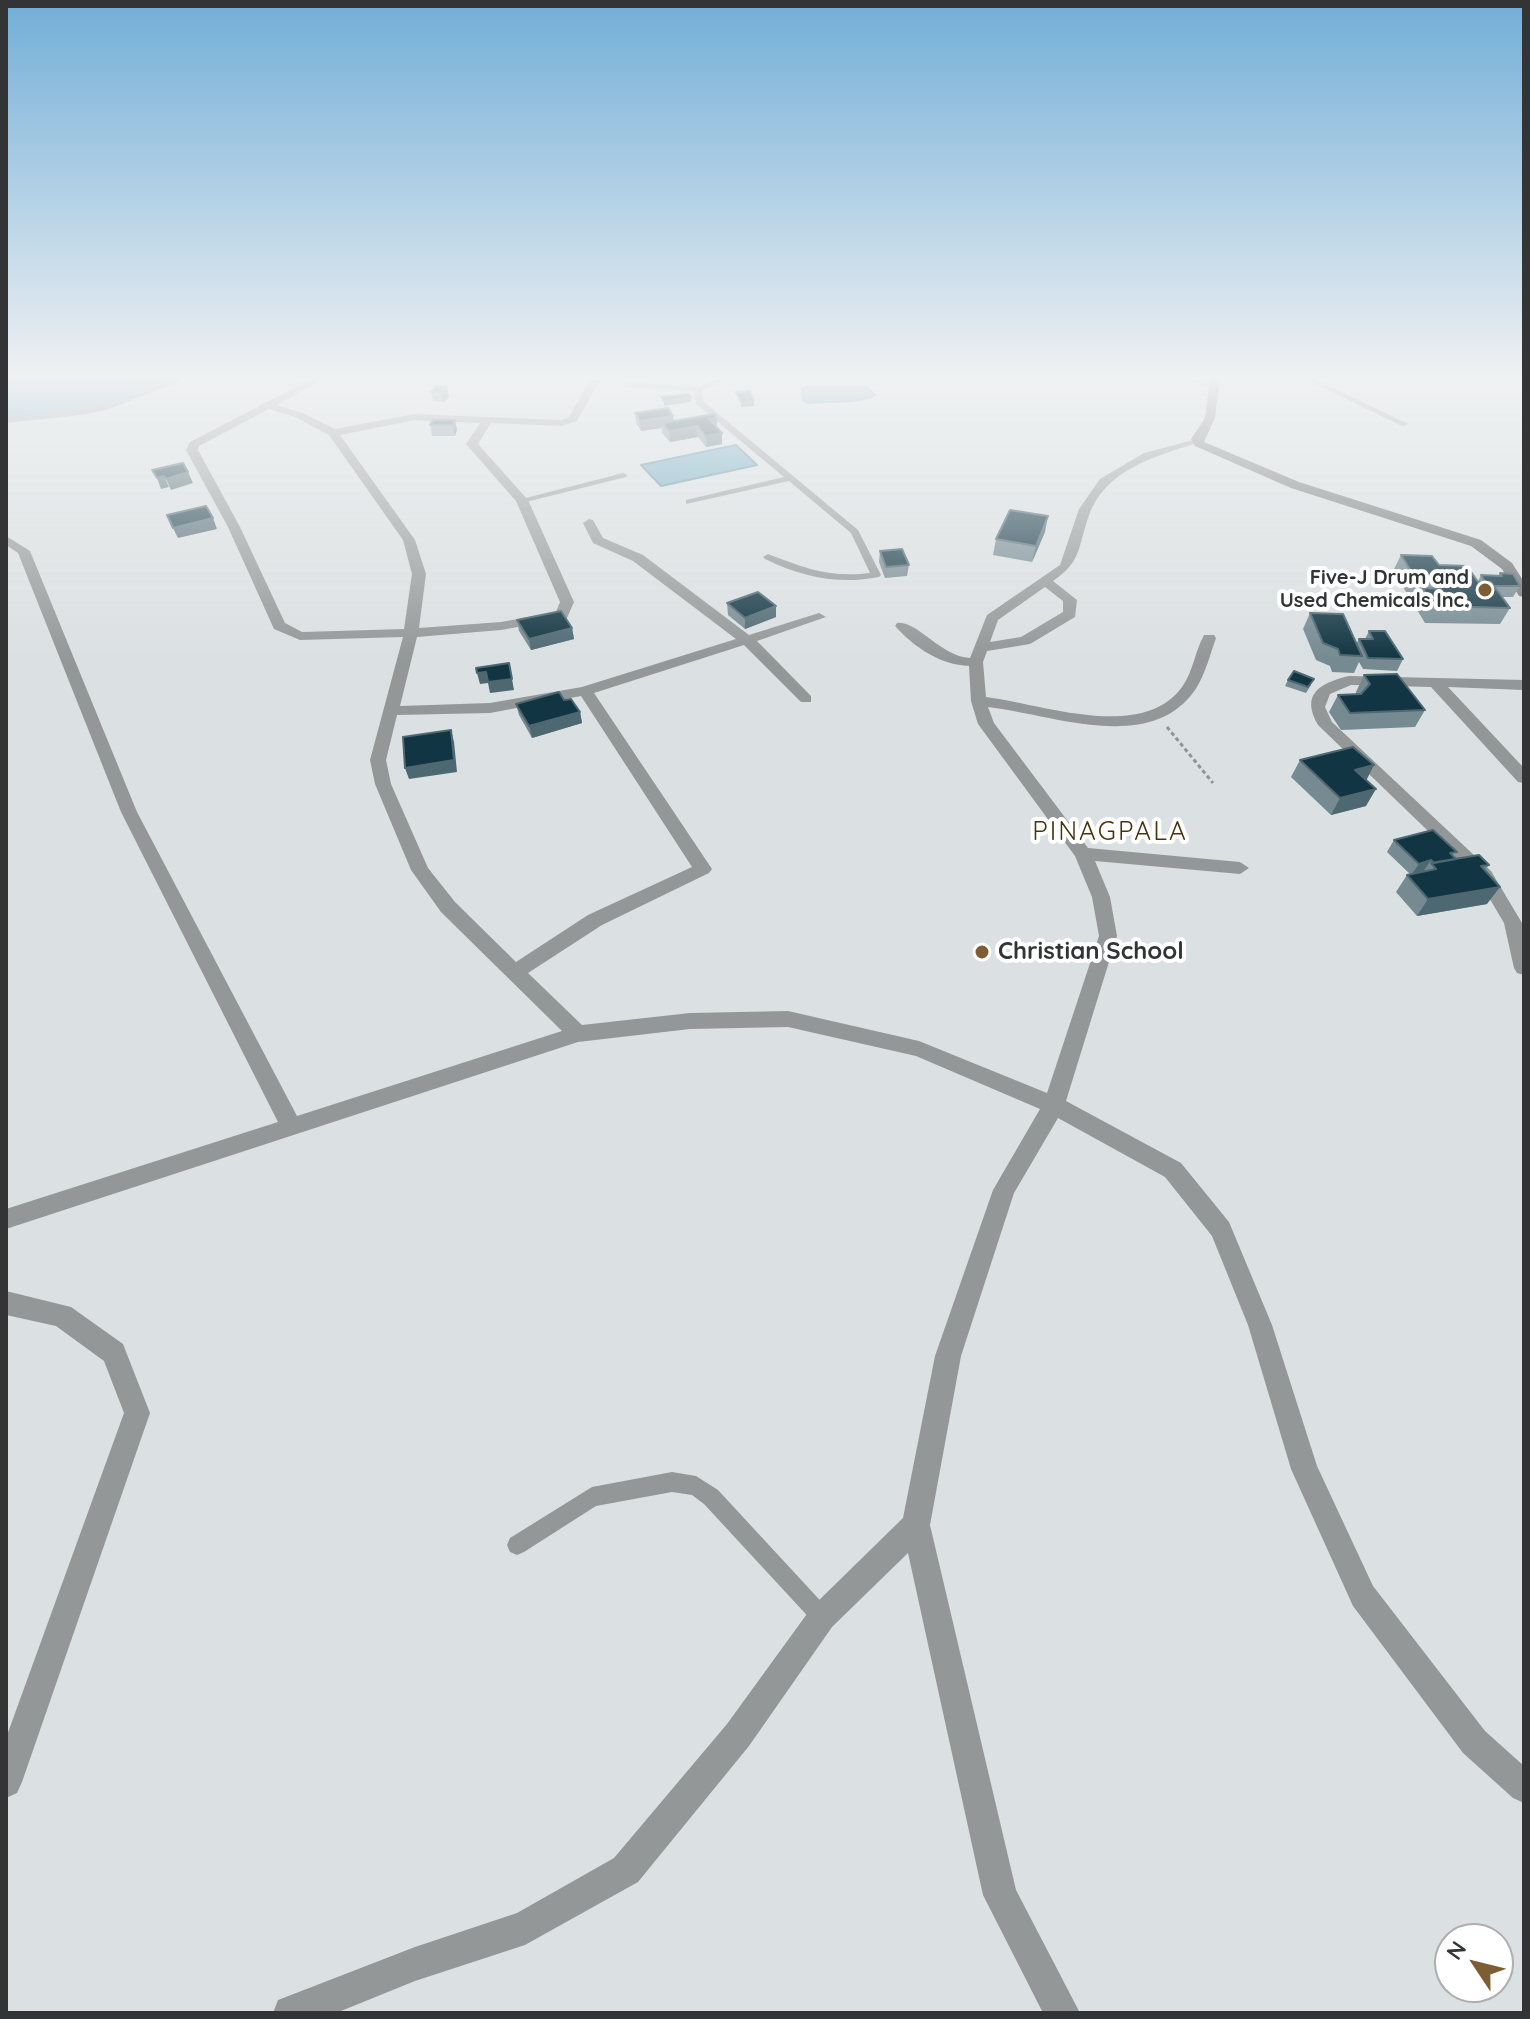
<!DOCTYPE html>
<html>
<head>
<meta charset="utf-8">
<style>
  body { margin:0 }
  #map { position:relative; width:1530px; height:2019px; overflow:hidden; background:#dbe0e2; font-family:Quicksand,sans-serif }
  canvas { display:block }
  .frame { position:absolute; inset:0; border:8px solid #323435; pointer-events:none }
  .north { position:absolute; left:1434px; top:1923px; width:80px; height:80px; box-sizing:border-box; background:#fff; border:2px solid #adaeae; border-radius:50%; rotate:305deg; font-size:22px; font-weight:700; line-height:32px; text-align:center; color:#323435 }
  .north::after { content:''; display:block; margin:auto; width:28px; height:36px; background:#7c5e32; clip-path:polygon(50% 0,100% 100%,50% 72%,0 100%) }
</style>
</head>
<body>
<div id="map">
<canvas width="1530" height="2019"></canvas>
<div class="frame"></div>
<div class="north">N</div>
</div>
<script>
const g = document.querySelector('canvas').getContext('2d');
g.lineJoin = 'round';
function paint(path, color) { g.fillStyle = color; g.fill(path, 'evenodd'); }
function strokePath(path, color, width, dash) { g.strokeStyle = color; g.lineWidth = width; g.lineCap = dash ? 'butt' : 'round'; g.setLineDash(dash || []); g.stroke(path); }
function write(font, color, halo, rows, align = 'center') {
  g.font = font + ' Quicksand,sans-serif'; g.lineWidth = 8; g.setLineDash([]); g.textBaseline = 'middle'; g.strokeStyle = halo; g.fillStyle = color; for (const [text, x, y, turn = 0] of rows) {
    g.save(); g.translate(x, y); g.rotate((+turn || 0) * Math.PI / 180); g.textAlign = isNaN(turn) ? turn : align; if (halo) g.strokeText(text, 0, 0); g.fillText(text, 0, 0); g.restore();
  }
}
paint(new Path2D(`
  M6 378H175L85 412 6 420Z`), '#6cafca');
const water = new Path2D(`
  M806 387H867L875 395C858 404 826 401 807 403L803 400 802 389Z
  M736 445 757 465 661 486 641 465Z`);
paint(water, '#62a5bf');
strokePath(water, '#548396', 2);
strokePath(new Path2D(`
  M1167 727 1213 783`), '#909495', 3, [4, 3]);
paint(new Path2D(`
  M178 378H187L107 410 85 414 81 412Z
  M721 378H730L702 390 703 401 858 530 881 575 879 577C839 585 802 577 765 559L763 557 768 554C805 568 829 578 870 573L851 533 789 481 686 504V500L784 477 696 404 694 391 628 387 624 385 628 383 697 387Z
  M1177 378H1188L1216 385 1212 387Z
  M1303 378H1312L1409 424 1402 426Z
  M623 473 627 475 626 477 522 503 518 500Z
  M672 1472 696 1476 718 1490 829 1610 832 1617 829 1624 822 1627 815 1624 704 1504 692 1495 672 1492 596 1506 524 1552 517 1555 510 1552 507 1545 510 1538 592 1487Z`), '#949797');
paint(new Path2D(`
  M313 378H325L277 405 303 413 335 429 415 414 561 420 569 417 589 381 587 378 600 380 577 421 562 426 491 423 478 444 528 500 574 602 567 618 562 619 501 630 417 637 400 706 490 703 582 687 736 639 633 561 593 543 583 523 589 519 593 520 603 538 643 555 749 635 819 613 826 617 757 641 811 696V702H801L744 645 594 693 712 869 709 873 602 925 528 973 582 1025 690 1013 788 1011 919 1041 1047 1093 1099 936 1092 897 1075 856 978 724 971 701 969 666C940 665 914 647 895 626L897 623C917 620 941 657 970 658L987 615 1060 565 1079 509 1100 479 1144 453 1201 438V442C1156 456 1104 469 1088 518 1078 548 1081 562 1053 581L1077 600 1075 617 1030 644 987 651 983 662 986 697C1042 704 1142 742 1182 687 1193 672 1195 651 1204 635H1214L1216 638C1210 655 1205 675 1195 690 1150 755 1051 714 988 707L994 723 1088 848 1240 862 1249 868 1240 874 1095 861 1110 897 1117 936 1066 1101 1181 1163 1229 1222 1272 1325 1317 1466 1373 1586 1485 1731 1524 1766V1803L1513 1798 1463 1753 1353 1606 1291 1469 1248 1325 1212 1236 1165 1177 1058 1118 1014 1193 961 1356 930 1525 1016 1890 1080 2013H1043L983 1895 908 1553 832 1627 749 1746 638 1882 525 1945 415 1981 336 2013H273L278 2000 291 1995 415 1947 517 1913 614 1858 727 1724 812 1607 903 1518 935 1356 993 1190 1040 1109 916 1056 788 1027 690 1029 578 1042 6 1229V1209L278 1122 121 812 18 553 6 545V536L30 551 137 812 297 1116 562 1031 441 912 411 870 375 784 370 760 403 637 300 640 274 629 228 527 186 450 190 442ZM269 409 295 417 329 435 403 540 412 574 404 629 302 632 285 623 240 527 198 450 199 446ZM415 420 480 423 466 444 516 501 560 602 556 612 501 622 419 628 426 574 415 540 340 435ZM1045 587 1063 601V612L1021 637 990 642 998 620ZM581 696 692 867 588 915 516 962 455 902 428 868 391 784 386 760 397 715 490 713Z
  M85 409 90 412 89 414 6 423V417Z
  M1349 676 1524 680V690L1448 687 1524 768V783L1518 782 1431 687 1351 685 1330 694 1325 707 1332 722 1491 871 1522 923 1524 975 1517 973 1514 968 1504 923 1478 879 1318 725C1300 694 1320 683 1349 676Z
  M6 1291 71 1307 123 1344 150 1413 22 1782 17 1793 6 1798V1738L124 1413 104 1361 56 1326 6 1315Z`), '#949797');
paint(new Path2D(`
  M1210 378H1220L1215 418 1204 442 1299 482 1481 540 1512 563 1524 582V597L1519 596 1502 569 1471 546 1291 488 1195 446 1191 439 1205 418Z`), '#717475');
paint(new Path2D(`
  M447 387 449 397 444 402 433 401 431 392Z
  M635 413 717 428 722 433V444L706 447 698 437 670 442 662 433V428L641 431 636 423Z
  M455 420 457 430 455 436H432L430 425Z
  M1045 532 1032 562 993 555 996 539Z
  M880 551 909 565 907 576 885 578 879 562Z
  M1401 555 1439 565 1478 581 1481 575 1498 576 1500 573 1520 586 1513 597H1502L1510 608 1500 624 1425 623 1414 605 1419 596 1408 595 1393 571Z
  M727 603 776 606V617L745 629 728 615Z
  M1310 613 1356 644 1359 639H1365L1369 631 1403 659 1397 671 1363 669 1359 662 1354 673 1332 672 1330 666 1316 660 1303 629Z
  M517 620 572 628 574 639 531 650 519 631Z
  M1364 675 1425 710 1415 727 1341 730 1329 712 1338 695 1356 694V692Z
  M1288 680 1311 685 1306 693 1285 686Z
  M564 700 580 712 582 723 532 738 519 715 516 704Z
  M1300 760 1366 780V806L1331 815 1291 777Z
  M1394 840 1454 857 1456 859 1489 865 1485 870 1487 904 1417 916 1396 892 1407 875 1410 874 1387 852Z`), '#768a92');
paint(new Path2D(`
  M447 387 449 397 444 402 441 392Z
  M691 397V402L664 406V401Z
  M754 401V406L741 407V402Z
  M673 416 674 427 662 423V428L641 431 640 421Z
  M717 418V428L709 419Z
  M455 420 457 430 455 436 452 425Z
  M697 426 698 437 670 442 669 431Z
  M722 433V444L706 447V436Z
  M188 472 193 483 171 490 166 479Z
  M164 476 169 487 161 489 157 478Z
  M1048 516 1045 532 1032 562 1036 546Z
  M213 518 217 529 178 538 173 528Z
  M776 606V617L745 629V618Z
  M572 628 574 639 531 650 529 639Z
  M509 663 514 690 490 693 488 683 480 684 477 673 486 672Z
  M580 712 582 723 532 738 529 726Z
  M451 730 454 742 457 772 409 779 405 768Z
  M1374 765 1365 783 1355 770Z
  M1376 789 1366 806 1331 815 1340 798Z
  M1431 860 1423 872 1411 875 1419 864Z
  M1500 887 1487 904 1417 916 1428 899Z`), '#4e6872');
const building = new Path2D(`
  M436 386 447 387 441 392H431Z
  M750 391 754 401 741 402 736 392Z
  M688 394 691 397 664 401 661 397Z
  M668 408 673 416 640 421 635 413Z
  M714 414 717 418 709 419 722 433 706 436 697 426 669 431 662 423Z
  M433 420H455L452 425H430Z
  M183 463 188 472 166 479 164 476 157 478 152 470Z
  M206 506 213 518 173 528 167 515Z
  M1010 510 1048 516 1036 546 996 539Z
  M902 549 909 565 886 567 880 551Z
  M1401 555 1432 556 1439 565 1467 566 1478 582H1491L1510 608 1434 606 1423 588 1441 589 1434 579H1416Z
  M1500 573 1513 574 1520 586H1494L1491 582H1485L1481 575 1502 576Z
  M758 592 776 606 745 618 727 603Z
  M561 611 572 628 529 639 517 620Z
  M1310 613 1343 614 1362 656 1340 655 1338 649 1323 643Z
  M1369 631H1385L1403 659 1368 658 1359 639H1373Z
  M509 663 512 679 488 682 486 672 477 673 476 668Z
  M1294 671 1314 679 1308 687 1288 680Z
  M1397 674 1425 710 1350 713 1338 695 1361 694 1370 684 1364 675Z
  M559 692 564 700 571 699 580 712 529 726 516 704Z
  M451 730 454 760 405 768 403 737Z
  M1353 747 1374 765 1355 770 1376 789 1340 798 1300 760Z
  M1433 830 1457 852 1450 853 1456 859 1434 863 1431 860 1419 864 1394 840Z
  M1479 855 1489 865 1481 866 1500 887 1428 899 1407 875 1436 869 1431 863Z`);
paint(building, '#113542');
strokePath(building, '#4e6872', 2);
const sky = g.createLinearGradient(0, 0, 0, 660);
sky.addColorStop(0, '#72aed8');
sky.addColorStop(0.57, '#eff1f2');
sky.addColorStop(1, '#eff1f200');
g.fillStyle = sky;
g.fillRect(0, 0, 1530, 660);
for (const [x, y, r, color] of [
  [1485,590,8,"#7c5e32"],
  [982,952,8,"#7c5e32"]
]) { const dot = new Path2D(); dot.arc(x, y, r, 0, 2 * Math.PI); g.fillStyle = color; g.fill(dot); strokePath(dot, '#fff', 3); }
write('bold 20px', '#323435', '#fff', [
  ["Five-J Drum and",1469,578],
  ["Used Chemicals Inc.",1469,601]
], 'right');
write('bold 24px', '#323435', '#fff', [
  ["Christian School",998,952]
], 'left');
g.letterSpacing = '2px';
write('26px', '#49320e', '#fff', [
  ["PINAGPALA",1110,832]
]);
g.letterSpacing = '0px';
</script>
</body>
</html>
